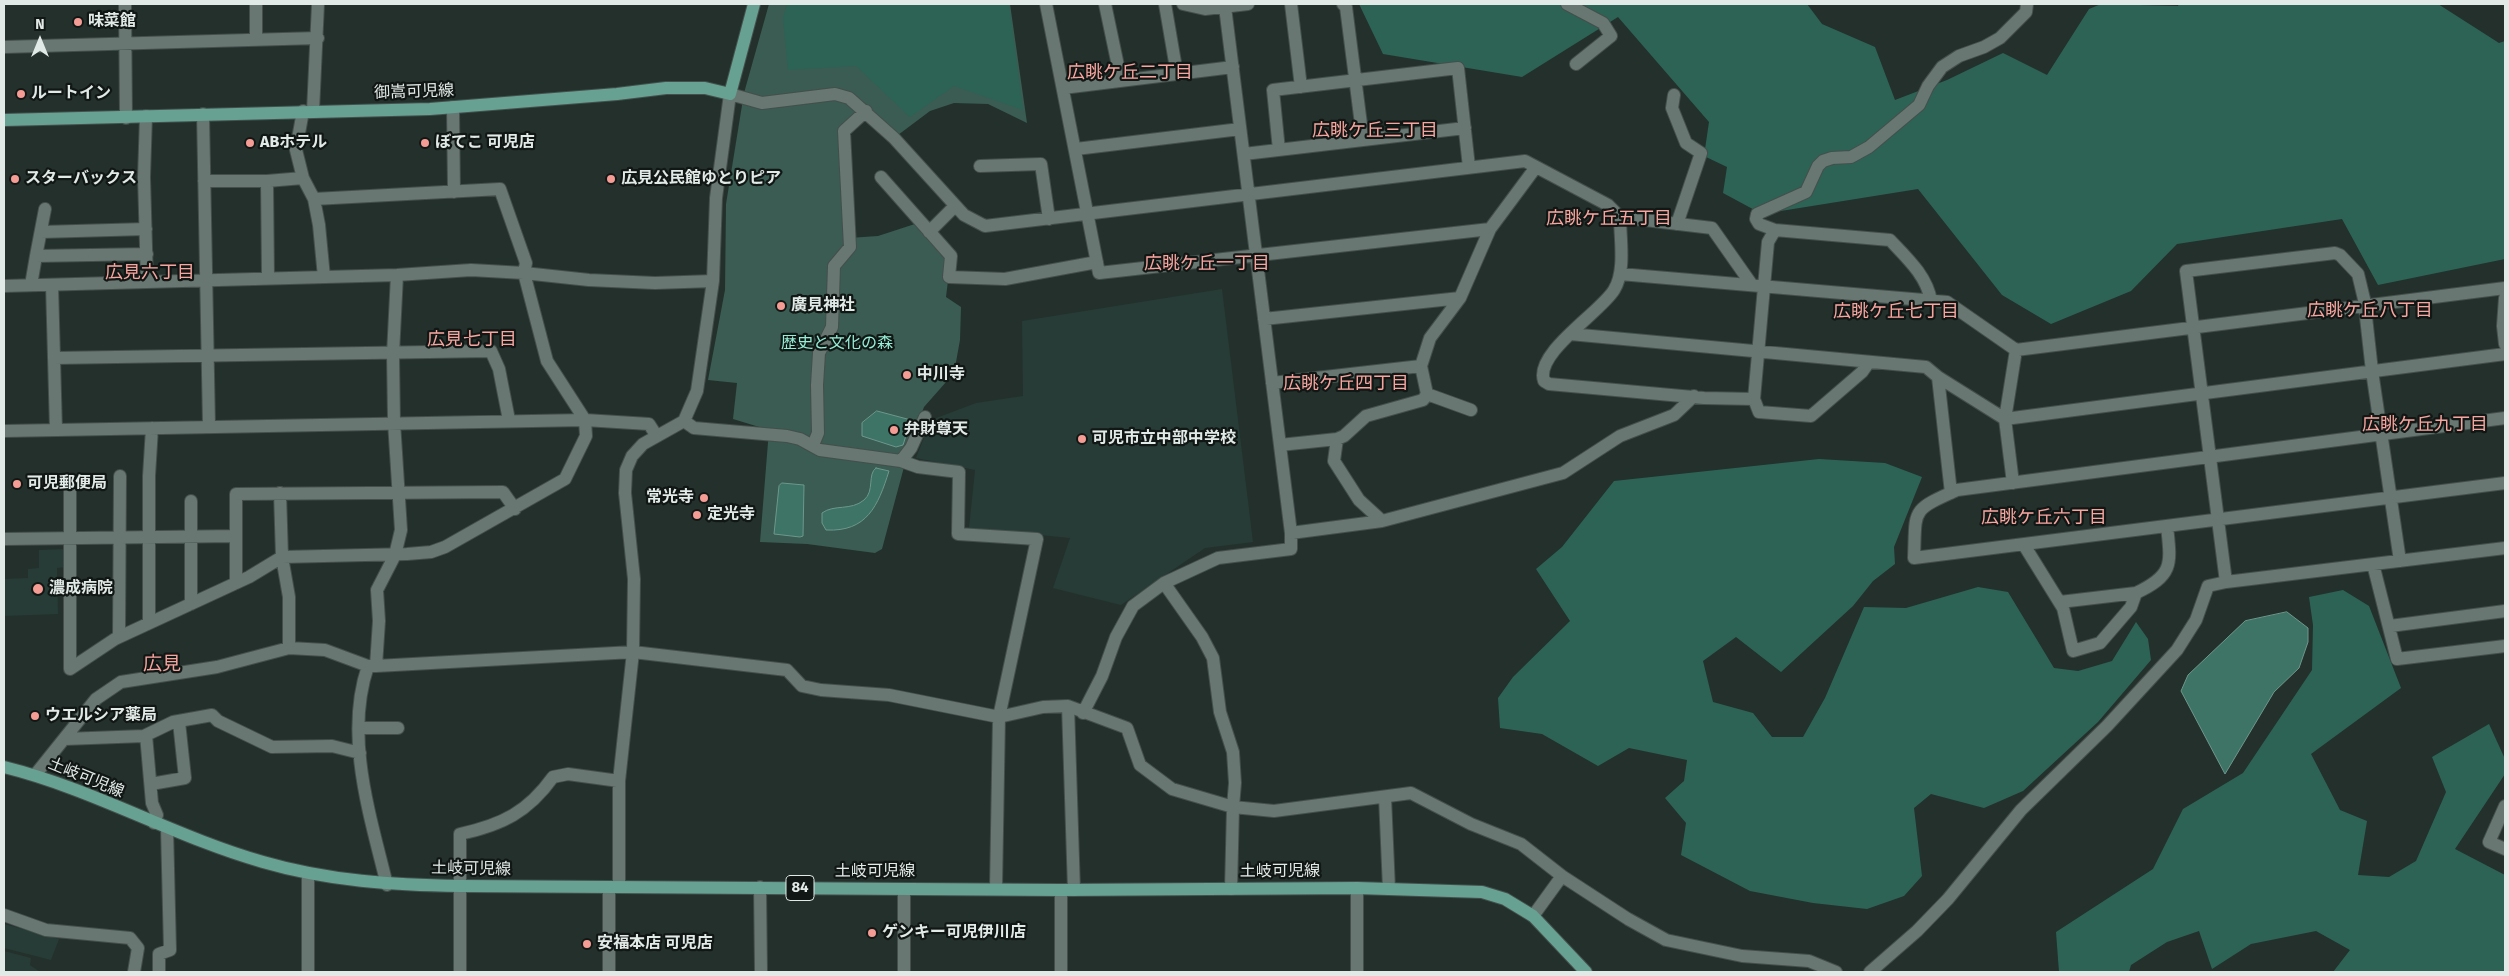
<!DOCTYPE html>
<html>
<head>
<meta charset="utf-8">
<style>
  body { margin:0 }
  #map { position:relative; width:2509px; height:976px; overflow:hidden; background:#24302c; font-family:"Fira Sans",sans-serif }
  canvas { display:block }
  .frame { position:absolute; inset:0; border:5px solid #e2eae8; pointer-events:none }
  .north { position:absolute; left:15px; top:15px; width:50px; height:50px; -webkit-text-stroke:4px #111715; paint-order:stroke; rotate:0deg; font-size:14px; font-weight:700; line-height:20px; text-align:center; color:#e2eae8 }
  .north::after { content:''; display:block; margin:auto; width:18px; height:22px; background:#e2eae8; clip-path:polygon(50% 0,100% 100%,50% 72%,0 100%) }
</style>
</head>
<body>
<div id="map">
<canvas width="2509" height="976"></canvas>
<div class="frame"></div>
<div class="north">N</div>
</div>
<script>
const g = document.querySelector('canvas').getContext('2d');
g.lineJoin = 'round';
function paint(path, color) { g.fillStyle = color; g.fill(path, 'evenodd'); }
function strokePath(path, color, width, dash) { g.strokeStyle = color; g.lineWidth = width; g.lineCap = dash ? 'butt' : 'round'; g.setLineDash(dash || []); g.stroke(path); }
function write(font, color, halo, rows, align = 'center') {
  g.font = font + ' "Fira Sans","Noto Sans JP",sans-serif'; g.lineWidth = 4.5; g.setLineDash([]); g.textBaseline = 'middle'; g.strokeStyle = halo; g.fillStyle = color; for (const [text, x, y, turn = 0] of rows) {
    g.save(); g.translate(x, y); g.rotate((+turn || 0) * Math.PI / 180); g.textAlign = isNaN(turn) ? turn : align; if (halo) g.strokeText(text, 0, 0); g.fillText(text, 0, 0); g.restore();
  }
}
paint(new Path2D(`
  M1222 289 1253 542 1205 548 1121 605 1053 588 1070 538 969 528 975 470 916 458 931 420 976 403 1023 396 1022 321Z
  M66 549V567L57 568 58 614 4 616V579L28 578V569L39 568V550Z
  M4 924 59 939 51 960 4 948Z
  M4 951 31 958 30 965 40 972H4Z`), '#273c36');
paint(new Path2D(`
  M769 4H1010L1027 123 988 104 954 103 930 111 894 138 866 111 844 131 849 238 878 236 921 222 951 256 946 297 961 307 960 340 954 373 924 407 911 441 882 549 875 553 807 544 760 542 769 430 733 419 737 383 708 380 725 290 726 204 744 93Z`), '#3a5c52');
paint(new Path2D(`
  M787 4H1009L1023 110 954 86 910 117 856 66 788 70 783 18Z
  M1359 4H1807L1822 24 1875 47 1895 100 1947 80 2003 53 2047 75 2089 9 2101 4 2178 6 2179 4H2438L2499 43 2505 41V259L2378 285 2342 219 2177 244 2131 291 2051 324 2002 295 1918 189 1762 214 1723 193 1727 167 1704 156 1709 122 1618 17 1522 77 1383 54Z
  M1819 459 1885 463 1922 477 1894 547 1895 564 1873 581 1853 606 1781 672 1736 637 1703 661 1713 702 1753 713 1772 737H1803L1825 698 1864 607 1906 608 1978 587 2008 592 2054 668 2078 671 2112 661 2136 622 2148 639 2151 660 2098 722 2023 791 1984 808 1931 794 1914 808 1922 876 1904 896 1867 909 1813 903 1750 891 1681 855 1686 823 1665 798 1684 781 1687 760 1629 748 1598 766 1542 734 1500 728 1498 698 1513 677 1570 621 1536 569 1562 547 1614 481Z
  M2343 590 2369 606 2401 688 2311 754 2340 810 2367 821 2358 875 2389 877 2416 861 2446 792 2432 757 2489 724 2505 759V774L2455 849 2505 875V972H2333L2350 950 2316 931 2251 944 2212 969 2199 931 2167 942 2131 965 2129 972H2059L2056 932 2153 869 2183 809 2243 773 2312 670 2313 625 2309 597Z`), '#2c6355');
const water = new Path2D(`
  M877 411 911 420 903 445 896 447 862 436V423Z
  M876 468 889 471C878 506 867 532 826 530L822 523V513C834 504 851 511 864 500 875 491 867 474 876 468Z
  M782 483 804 485 803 536 800 537 774 534 779 486Z
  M2287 612 2308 628V642L2299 668 2274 692 2225 774 2181 691 2188 675 2245 621Z`);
paint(water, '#3d7465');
strokePath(water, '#6e978c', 1);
const minor = new Path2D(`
  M125 4 126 118
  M256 4V40
  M1046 4 1099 273 1490 229 1536 167
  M1105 4 1121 80
  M1165 4 1177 74
  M1183 4 1205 9 1248 4
  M1291 4 1301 87
  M1343 4 1346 7 1363 140
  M1567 4 1603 23 1611 36 1576 64
  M4 47 318 38
  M1063 88 1233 67
  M1674 95 1672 108 1686 143 1701 153 1677 224
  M453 107 454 192
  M303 111 296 150 303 178 314 199 319 225 324 277
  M313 111 318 4
  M203 114 209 426
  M146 116 144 177 147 282
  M1076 149 1240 129
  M1279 150 1273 90 1458 68 1469 167
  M1244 154 1465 128
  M980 166 1041 164 1049 219
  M881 177 951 256 949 277 1005 279 1097 262
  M204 181H267L303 178
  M267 181 268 278
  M1620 217C1620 239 1626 271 1614 290 1601 312 1534 353 1544 381L1549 384 1704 398 1754 399
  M1775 230 1768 242 1754 399 1759 412 1811 416 1862 372 1869 362
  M41 232 146 229
  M929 232 955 206
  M36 256 45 209
  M1620 274 1947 302 2016 350 2505 288
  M31 285 36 256 147 254
  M52 285 56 430
  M4 286 397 275 471 270 524 273 589 280 655 283 713 281
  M2505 298 2503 326 2505 344
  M1931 301C1927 276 1907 258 1890 240L1775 230 1759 224 1756 219 1757 214 1806 192 1818 166 1823 161 1832 158 1851 157 1869 147 1919 105 1928 86 1942 67 1959 56 1984 47 2000 38 2026 12 2027 4
  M1264 319 1460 298
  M1570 334 1926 367 1938 377 2005 419 2505 354
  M54 358 491 351 499 369 509 420
  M1938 377 1951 493
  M1272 383 1421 366
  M1427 394 1471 410
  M2505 418 1957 490C1910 511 1916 509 1914 558L2505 483
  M684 421 694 428 787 436 800 439 820 450 901 461 918 467 959 472 958 534 1037 539 999 717 996 888
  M4 431 585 420 649 424 656 435
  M1337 439 1334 461 1359 500 1382 521
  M813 445 818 433 817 385 819 353 832 327 834 266 850 247 844 131 866 111
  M1280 445 1337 439 1344 436 1366 416 1423 400 1427 394 1421 366 1430 338 1460 298 1490 229
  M901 461 911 448 925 417
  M70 481V669L115 639 249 577 282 557 407 554 431 552 445 547 565 479 586 436 585 420 547 361 524 273 526 263 500 189 314 199
  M2013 483 2005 419 2016 350
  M280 493 282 557 289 597V648
  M1291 533 1382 521 1563 473 1620 436 1674 415 1694 396
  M236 536V583
  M4 539 236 536V494L503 492 515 509
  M2024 545 2063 608 2073 651 2100 643 2131 607 2136 593C2174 575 2171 564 2167 526
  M2373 564 2397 659 2505 646
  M2226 582 2186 271 2335 253 2340 255 2358 274 2364 299 2372 371 2400 561
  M1164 583 1202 637 1213 658 1220 712 1233 752 1235 783 1233 807 1231 889
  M2060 602 2136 593
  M191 604V501
  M149 623V476L152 428
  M2390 626 2505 611
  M119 637 120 476
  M368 666C344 736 370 815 387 885
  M376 666 379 621 377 590 395 555 401 530 394 422 393 354 397 275
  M1068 706 1074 890
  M1083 713 1102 676 1116 637 1133 606 1164 583 1218 558 1291 549V533L1225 7
  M359 728H398
  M146 735 152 803 157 815 154 823
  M65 739 144 736 173 722 212 715 218 721 272 747 332 746 360 753
  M35 775 96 699 121 682 217 667 289 648 325 650 368 666H376L633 652 787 670 802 686 821 690 889 695 999 717 1043 707 1068 706 1127 728 1140 765 1172 789 1233 807 1274 811 1411 793 1471 824 1521 844 1562 876 1628 919 1666 940 1742 956 1809 961 1836 972
  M151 784 185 778 179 722
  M1385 797 1389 889
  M2505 806 2489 842 2505 849
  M609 887V972
  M619 887V781L633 652 634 579 625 493 626 470 632 456 643 444 684 421 697 391 713 281 716 198 730 94 762 103 835 94 849 98 894 138 964 215 985 226 1525 161 1608 205 1620 217 1712 228 1752 285
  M760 887 761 972
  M1061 890V972
  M4 915 46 930 130 938 138 948 134 972
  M1533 916 1562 876
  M159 972V954L170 950 167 828
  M308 972V873
  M460 972V834C502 825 528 812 553 777L568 774 619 781
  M904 972V889
  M1357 972V888
  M1870 972 1917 931 1948 899 2021 810 2107 726 2177 650 2196 620 2208 586 2226 582 2505 548`);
const major = new Path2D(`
  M4 120 430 109 617 94 666 88H705L730 94 754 4
  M4 767C93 789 175 837 263 862 328 881 394 885 461 886L1061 890 1357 888 1482 892 1505 899 1533 916 1586 972`);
strokePath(minor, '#444f4c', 14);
strokePath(major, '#444f4c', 14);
strokePath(minor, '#687772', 12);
strokePath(major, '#66a191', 12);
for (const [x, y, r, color] of [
  [78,22,5,"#f59c95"],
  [21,94,5,"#f59c95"],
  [250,143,5,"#f59c95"],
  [425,143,5,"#f59c95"],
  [15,179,5,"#f59c95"],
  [611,179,5,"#f59c95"],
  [781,306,5,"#f59c95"],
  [907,375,5,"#f59c95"],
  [894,430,5,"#f59c95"],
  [1082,439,5,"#f59c95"],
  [17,484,5,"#f59c95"],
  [704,498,5,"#f59c95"],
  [697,515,5,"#f59c95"],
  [38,589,6,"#f59c95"],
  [35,716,5,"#f59c95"],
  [872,933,5,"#f59c95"],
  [587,944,5,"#f59c95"]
]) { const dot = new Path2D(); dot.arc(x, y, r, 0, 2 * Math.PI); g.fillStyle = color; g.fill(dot); strokePath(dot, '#111715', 2); }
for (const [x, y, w] of [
  [800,888,28]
]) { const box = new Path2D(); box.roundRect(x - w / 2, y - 12.5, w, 25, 4); g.fillStyle = '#111715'; g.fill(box); strokePath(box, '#e2eae8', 1); }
write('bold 15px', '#e2eae8', null, [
  ["84",800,888]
]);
write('bold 16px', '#e2eae8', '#111715', [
  ["味菜館",88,22],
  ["ルートイン",31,94],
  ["ABホテル",260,143],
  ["ぼてこ 可児店",435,143],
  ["スターバックス",25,179],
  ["広見公民館ゆとりピア",621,179],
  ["廣見神社",791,306],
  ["中川寺",917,375],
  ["弁財尊天",904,430],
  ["可児市立中部中学校",1092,439],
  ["可児郵便局",27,484],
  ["常光寺",694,498,"right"],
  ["定光寺",707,515],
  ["濃成病院",49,589],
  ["ウエルシア薬局",45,716],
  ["ゲンキー可児伊川店",882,933],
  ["安福本店 可児店",597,944]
], 'left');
write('16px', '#e2eae8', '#111715', [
  ["御嵩可児線",414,92,-2],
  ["土岐可児線",86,778,22],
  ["土岐可児線",471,869,1],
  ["土岐可児線",875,872],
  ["土岐可児線",1280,872]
]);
write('16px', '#95eed5', '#111715', [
  ["歴史と文化の森",837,344]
]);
write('18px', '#f9a59f', '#111715', [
  ["広眺ケ丘二丁目",1130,73],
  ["広眺ケ丘三丁目",1375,131],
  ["広眺ケ丘五丁目",1609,219],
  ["広眺ケ丘一丁目",1207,264],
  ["広見六丁目",150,273],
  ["広眺ケ丘八丁目",2370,311],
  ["広眺ケ丘七丁目",1896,312],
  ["広見七丁目",472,340],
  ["広眺ケ丘四丁目",1346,384],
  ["広眺ケ丘九丁目",2425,425],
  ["広眺ケ丘六丁目",2044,518]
]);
write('19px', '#f9a59f', '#111715', [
  ["広見",162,665]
]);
</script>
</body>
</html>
